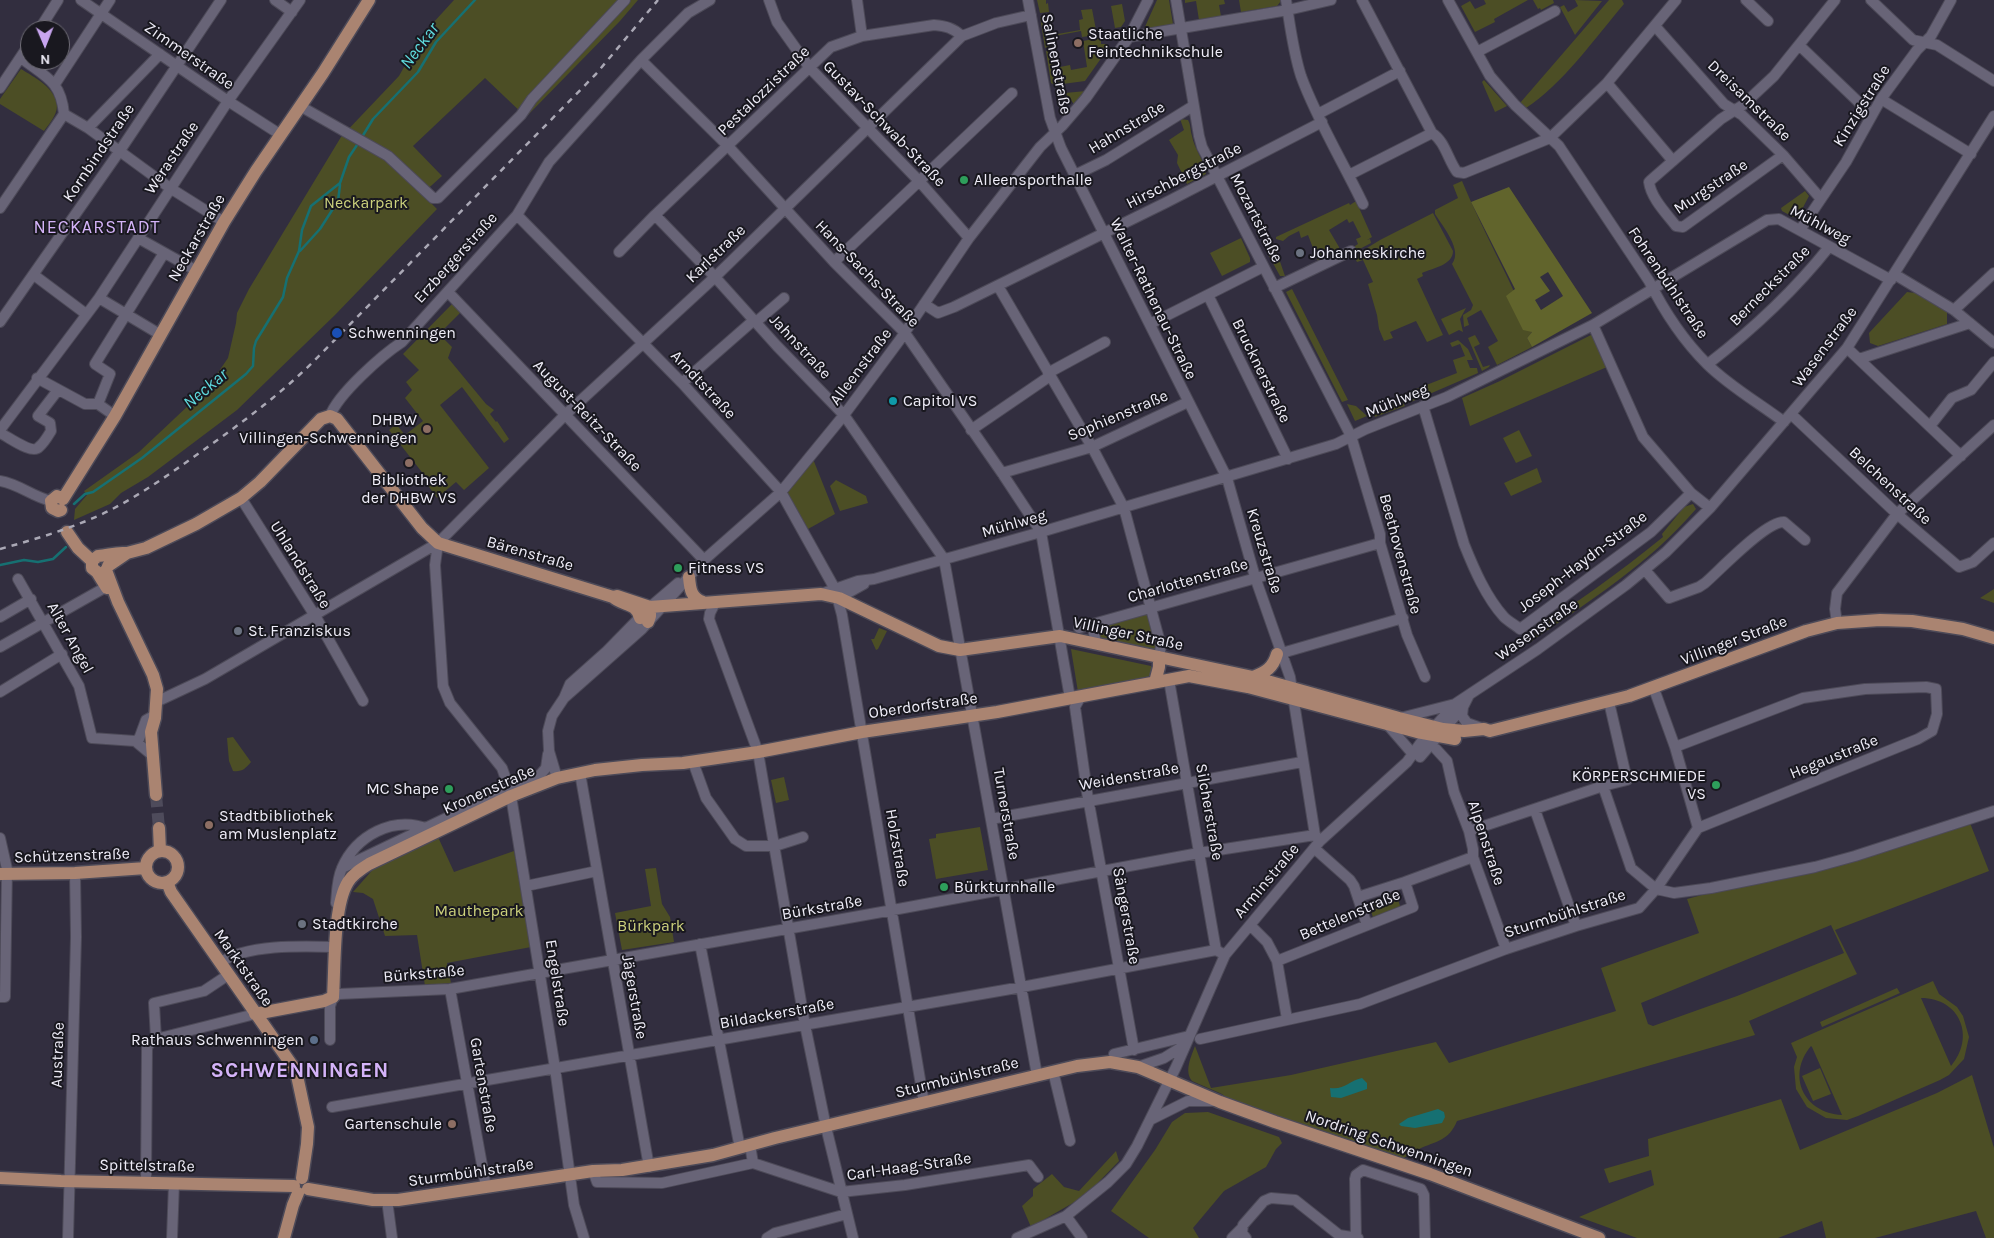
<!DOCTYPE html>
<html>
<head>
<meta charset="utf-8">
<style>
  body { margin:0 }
  #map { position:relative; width:1994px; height:1238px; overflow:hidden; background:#322e3f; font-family:Karla,sans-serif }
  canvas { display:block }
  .north { position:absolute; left:20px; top:20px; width:50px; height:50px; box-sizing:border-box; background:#19181f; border:1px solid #6f6d76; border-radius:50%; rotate:179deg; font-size:14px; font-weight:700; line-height:20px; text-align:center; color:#efedf8 }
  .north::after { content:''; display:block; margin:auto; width:18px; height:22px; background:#c8a5ef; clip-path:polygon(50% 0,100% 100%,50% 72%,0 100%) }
</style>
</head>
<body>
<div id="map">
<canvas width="1994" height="1238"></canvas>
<div class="north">N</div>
</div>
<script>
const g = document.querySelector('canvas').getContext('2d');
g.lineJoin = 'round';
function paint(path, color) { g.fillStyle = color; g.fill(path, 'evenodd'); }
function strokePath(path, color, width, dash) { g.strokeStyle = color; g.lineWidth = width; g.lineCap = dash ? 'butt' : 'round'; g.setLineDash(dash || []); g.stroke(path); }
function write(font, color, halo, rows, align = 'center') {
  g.font = font + ' Karla,sans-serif'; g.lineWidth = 4; g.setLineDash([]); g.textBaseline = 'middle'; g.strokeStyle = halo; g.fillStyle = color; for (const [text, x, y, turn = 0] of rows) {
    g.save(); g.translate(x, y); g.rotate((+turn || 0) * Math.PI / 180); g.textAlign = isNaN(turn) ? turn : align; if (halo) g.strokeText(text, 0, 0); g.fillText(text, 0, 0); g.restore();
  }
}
paint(new Path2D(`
  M454 0H638L620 21 526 117 485 78 413 146 442 176 422 194 437 209 335 315 237 410 148 477 121 493 110 504 74 520 75 509 87 495 84 491 139 452 208 387 228 358 236 323 237 313 249 289 341 137 399 76 422 35Z
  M1037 0H1046V4L1048 3 1049 12 1040 13Z
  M1157 0H1169L1173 24 1144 29Z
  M1185 0H1224L1225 4 1219 5 1221 16 1199 20 1196 1 1185 3Z
  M1239 0H1281V1L1277 6 1241 12Z
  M1484 0H1528L1494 19 1495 22 1475 32 1461 6 1470 1 1475 9 1486 4Z
  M1533 0H1553L1554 3 1541 10 1540 8 1538 9Z
  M1575 0 1602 1 1575 35 1560 7 1564 5 1568 12 1578 6Z
  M1609 0H1622L1624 4C1596 37 1561 86 1526 108L1520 103Z
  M1122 4 1125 21 1121 27 1115 28 1111 6Z
  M1092 9 1097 35 1082 37 1081 31 1055 36 1056 44 1045 48 1040 17H1051L1052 24H1049L1052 35 1080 30 1079 20 1083 19 1081 10Z
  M1098 38 1101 39V44H1107V50L1085 81 1055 85 1051 83 1046 51 1052 50 1055 68 1070 65 1071 70 1087 67 1083 41Z
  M21 69C34 77 56 88 57 106 57 115 49 124 44 131L0 104V99Z
  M1484 80 1507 106 1495 112 1482 82Z
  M1086 91 1074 104 1065 93Z
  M1180 119 1188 120C1191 125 1190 130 1192 136 1194 149 1205 161 1206 174L1187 184 1177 163 1178 155 1169 140 1184 130Z
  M1462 181C1483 232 1511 280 1532 332L1527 338 1532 347 1497 365 1488 347 1498 341 1481 310 1467 318 1469 325 1464 327 1463 315 1471 310 1473 305 1452 264C1463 250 1443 227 1435 214V210L1458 198 1453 185Z
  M1805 191 1809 196 1798 217H1793L1782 211 1781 208Z
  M1356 201 1372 237 1367 240 1370 239 1371 243 1354 252 1352 248 1358 244 1356 239 1361 237 1353 221 1349 223 1347 219 1329 230 1339 247V252L1318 261 1308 235 1301 238 1299 231 1289 236 1283 241 1276 239V237L1349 203 1350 205Z
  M1433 213 1453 251C1453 265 1433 268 1422 273L1423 276 1417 279 1443 335 1427 342 1416 321 1390 332 1393 338 1384 341 1379 329 1377 315 1368 284 1373 282 1363 260 1357 262 1354 256 1380 240Z
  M1241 238 1250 258V262L1222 276 1210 253Z
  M1271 250H1276L1285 276H1280L1268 254Z
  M1292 289 1348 400 1342 402 1286 292Z
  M1907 292 1915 293 1947 312V324L1878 346 1870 343 1869 333Z
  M453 303 461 312 439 334 452 347 448 358 486 404 494 410 490 414 496 422 497 421 509 439 504 443 462 387 440 405 489 468 464 490 456 482 437 498 427 484 428 480 389 430 396 424 405 435 423 421 405 398 412 390 406 382 419 370 403 354Z
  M1466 308 1460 319 1463 332 1459 330 1449 335 1441 319Z
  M1593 334 1607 367 1470 426 1462 398 1500 381Z
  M1475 335 1480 344 1474 347 1483 367 1490 365 1489 367 1482 371 1468 338Z
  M1458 340 1468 349 1473 360H1467L1470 368H1477L1478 373 1411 402 1410 400 1418 397 1416 389 1457 373 1453 360 1465 356 1460 344 1452 347 1450 343Z
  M1398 400 1402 401 1405 406 1375 417 1373 413 1375 409Z
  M1347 404 1356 406 1367 416 1355 421Z
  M1519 430 1532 456 1516 463 1503 438Z
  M813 459 835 514 808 529 787 492Z
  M1537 468 1542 482 1511 496 1504 483Z
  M836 480 866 496 868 503 840 511 830 486Z
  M1693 504 1696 509C1649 564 1588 602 1529 643L1524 637C1572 606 1619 573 1663 537L1662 534 1684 507Z
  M1994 589V603L1980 598Z
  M1147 612 1157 651 1099 640 1097 628Z
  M879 628 887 631 878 649 876 650 871 639H874Z
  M1071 649 1151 666 1153 677 1078 692Z
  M233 737 251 762C245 769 242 772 233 771L229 761 227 738Z
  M784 777 789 800 776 803 771 780Z
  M1970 823 1989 871 1835 930 1857 974 1749 1021 1755 1035 1457 1121C1449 1141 1436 1141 1419 1149 1413 1152 1407 1156 1401 1160L1230 1101 1222 1094 1192 1081C1184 1071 1191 1057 1195 1046L1211 1088 1291 1075 1436 1042 1449 1063 1616 1011 1601 968 1699 933 1687 899ZM1831 925 1844 953 1737 996 1653 1026 1648 1024 1641 1003Z
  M980 827 988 870 936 879 929 839 936 838V834Z
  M438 837 454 872 514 851 531 947 447 963 451 983 425 986 417 935 385 936 373 899 363 893 353 892 376 866Z
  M656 868 662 904 670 917 674 942 622 950 615 913 651 906 645 869Z
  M1396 893 1401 909 1374 920 1368 903Z
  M1933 981 1939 994 1957 1007 1963 1016 1969 1037 1964 1059 1949 1075 1940 1080 1858 1116 1847 1120 1826 1118 1807 1107 1796 1089 1794 1067 1797 1057 1791 1043ZM1921 998C1960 998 1976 1037 1951 1066ZM1811 1046 1812 1047 1842 1115C1804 1113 1786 1076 1811 1046Z
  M1897 988 1900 993 1822 1027 1820 1022Z
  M1820 1068 1831 1094 1813 1101 1802 1076Z
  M1972 1075 1994 1148V1238H1986L1976 1211 1875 1238H1826L1822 1221 1778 1238H1637L1579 1217 1654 1185 1651 1170 1609 1183 1604 1169 1649 1156 1648 1139 1781 1099 1800 1150 1937 1093Z
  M1208 1112 1279 1137 1282 1143 1276 1149 1266 1167 1224 1191 1193 1228 1199 1238H1149L1111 1211 1155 1150 1172 1122 1185 1113Z
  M1116 1151 1119 1161 1085 1196 1031 1227 1022 1206 1033 1196V1189L1052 1174 1064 1187 1079 1191Z`), '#4c4e25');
paint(new Path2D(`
  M1509 187 1592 313 1532 347 1527 338 1532 332 1523 330 1506 296 1515 289 1471 202ZM1548 272 1563 296 1541 310 1535 300 1550 291 1540 277Z`), '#61642c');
paint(new Path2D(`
  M1362 1078 1367 1083V1089L1341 1098 1331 1097 1330 1088C1345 1090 1348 1081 1362 1078Z
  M1438 1109 1444 1112 1445 1117 1442 1123 1415 1128 1401 1126 1399 1124 1408 1118Z`), '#167072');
strokePath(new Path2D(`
  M362 137 373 119 418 72 436 42 475 0
  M300 251 320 229 338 201 340 185
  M74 504 85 494 93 492 142 458 246 374 253 366 254 348 256 341 283 297 287 278 299 251 302 230 311 206 340 183 349 157 359 142
  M0 565 24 560 38 562 53 559 66 547`), '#167072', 2.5);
strokePath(new Path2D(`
  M156 795 159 828`), '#4e4b5b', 12, [12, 6]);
const minor = new Path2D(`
  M81 0 228 101 281 135
  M275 0 292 12
  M769 0 777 22 809 67 920 182 969 238
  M857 0 862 36
  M1028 0 1050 118 1061 148 1227 478 1255 577 1290 677 1315 835 1320 841
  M1176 0 1199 136 1202 147 1351 436 1380 534V543L1407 635 1425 677
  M1286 0C1290 25 1293 51 1301 76 1317 120 1343 162 1363 204
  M1362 0 1432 133
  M1448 0 1490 76 1515 105 1559 146 1649 281C1664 311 1683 340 1707 364 1729 386 1759 403 1784 422
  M1746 0 1768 21
  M1871 0 1913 40 1937 45 1994 81
  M1655 26 1724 104 1742 115 1783 155 1821 199
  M39 30 58 0
  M1129 37 1288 10 1331 0
  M1799 45 1872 115
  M1477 52 1555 11
  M21 58C46 77 61 81 64 114
  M641 60 728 146 834 262 905 333 1002 473 1041 532 1070 698
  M1607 83 1673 161
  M55 84 110 0
  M0 88 30 43
  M1881 99 1971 154
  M300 106 388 156 433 198H438L521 115 532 99 625 0
  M64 114 88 128 170 188 224 222
  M1318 114 1400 71
  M88 128 160 54
  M1432 133C1445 141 1448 160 1457 172L1464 173 1550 138 1607 83 1676 0
  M1783 155 1683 227 1676 226C1666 213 1651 198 1649 182L1651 180 1721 119 1743 105 1774 76 1835 0
  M1075 175 1106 160 1193 106
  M1349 175 1432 133
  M0 208 64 114
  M517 215 682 383 781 492 835 589 842 615 924 1103
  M655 215 715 277 777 346 844 415 944 559 1037 1075
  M1800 230 1846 162 1881 99 1917 50 1931 36 1951 0
  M138 238 197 271
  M619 252 655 215 831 47 862 36 934 25C946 26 953 28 962 36
  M834 262 1012 93
  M1894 274 1954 310 1994 343
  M34 275 86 314
  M998 286 1092 447 1124 508 1161 646 1159 657
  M1274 288 1351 251
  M448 292 704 560
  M1208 295 1288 459
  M99 298 161 335
  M924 304 938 313 954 307 1167 202 1322 122
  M1954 310 1994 273
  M0 322 119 152 221 0
  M756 322 784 298
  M1150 324 1263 267
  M1593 325 1643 437 1691 493 1710 508
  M1847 348 1961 456
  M1859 359 1970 323
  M1708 364C1752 330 1794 291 1829 247
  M1048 373 1105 342
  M37 378 85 404H98L115 416
  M682 383 754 320
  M98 404 110 374 95 364 164 253
  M1423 406 1464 544C1474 569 1486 597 1504 617 1508 621 1515 625 1520 629L1651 532 1691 493
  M1791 414 1897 514 1959 567 1973 562 1994 543
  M330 416C338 394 382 355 402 342L517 215 549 162 641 60 688 13 710 0
  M1930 426 1952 398 1971 390 1994 362
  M0 430 99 298 228 101 300 0
  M971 430 1050 376
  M0 433C9 437 32 455 39 447 44 443 48 436 51 431L50 423 38 416 58 390
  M1002 473 1092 447 1188 402
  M0 481C19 484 33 497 51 501
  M241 498 317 619 363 701
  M438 543 435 565 443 686 450 703 502 768 509 788
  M1645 570 1669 598 1699 587 1705 583C1720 570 1766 521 1784 522L1805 540
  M18 579 79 686 92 738 135 741 153 756
  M821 594 858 581 874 579 1041 532 1336 444 1366 429 1447 397 1593 325 1767 220 1779 219 1891 280
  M839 598 864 584
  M716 601 710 613 709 619 758 752 805 1025 826 1127 853 1238
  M0 617 31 599
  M1837 623 1835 609 1837 593 1897 514 1994 425
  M1092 624 1096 643
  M1079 628 1380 543
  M0 647 106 587
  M1282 653 1403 618
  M1169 680 1216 950
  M0 692 62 654
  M1081 696 1075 707 1086 784
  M564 698 642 629 704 560 781 492 844 415 899 341 969 238 1040 147 1062 126 1086 98 1129 37 1148 0
  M156 702 205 679 438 543 565 415 715 277 962 36 996 23 1031 15
  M1463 707 1462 716 1467 723 1481 728
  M1400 718 1455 704 1538 649 1626 585 1666 552 1710 508 1847 348 1994 116
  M1387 724 1412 753
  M135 741 139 739 146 720 155 715
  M1675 747 1803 698 1865 689 1926 687 1936 689 1937 714 1932 731 1918 739 1698 828
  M1436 749 1447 761 1454 792 1469 831 1473 849V857L1506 949
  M1420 757 1463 707 1469 695
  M693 762 706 798 735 839 746 846H775L803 837
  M580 773 649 1167
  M557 778 549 751 548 731 552 716 564 698 570 684 607 651 650 607 678 583
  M1603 786 1631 868 1656 889 1674 893 1711 888 1815 867 1855 856 1994 811
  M1086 787 1134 1050
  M511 796 555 1068 574 1205 584 1238
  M1535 810 1576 926
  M991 819 1302 762
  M1469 831 1603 786 1627 780 1609 702
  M0 838 7 869 5 997H0
  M1314 848 1350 880 1354 886 1367 925
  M342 868 509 788 538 777 546 768 548 754
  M526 886 597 871
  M1358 897 1405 882
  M336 903C337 892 337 879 342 868 356 836 393 815 428 829
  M1250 925 1267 942 1277 961 1287 1019
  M700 944 740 1148
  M1277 961 1413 907 1405 882 1473 857
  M220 963C246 944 303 946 336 947
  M450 989 486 1187
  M156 1039 154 1003 204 991 228 975
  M1200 1039 1360 1004 1506 949 1576 926 1639 908 1656 889 1698 828 1675 747 1654 689
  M330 1040V1006L333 997 339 994 450 989 893 910 1199 853 1315 835
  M1114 1054 1189 1036
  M1138 1067 1164 1058 1185 1045
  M1053 1071 1070 1141
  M332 1107 1022 987 1216 950 1225 955
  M1150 1120 1188 1101H1215
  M753 1163 841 1192 905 1185 1029 1165 1038 1177
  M593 1171 597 1182 662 1183 753 1163 750 1145
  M146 1183 147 1047 151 1042 156 1039 255 1014
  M387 1200 392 1238
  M1066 1216 1082 1238
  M68 1238 76 937 75 873
  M172 1238 174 1183
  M767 1238 775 1233 847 1214
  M1017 1238 1066 1216 1108 1182 1126 1164 1137 1146 1176 1067 1225 955 1320 841 1407 762 1422 741 1454 705
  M1232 1238 1242 1228
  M1246 1238 1242 1233 1243 1225 1264 1201 1271 1198 1295 1200 1339 1235 1358 1238
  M1356 1238 1355 1179 1356 1175 1363 1170 1421 1189 1424 1195 1425 1238`);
const major = new Path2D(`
  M63 499 115 416 224 222 256 171 323 73 369 0
  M61 510 58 511 52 508 51 501 57 496 63 499
  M67 532 78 548 92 561V568L97 572 107 588
  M92 561 98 556C107 556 115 552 125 553
  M108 566 127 553 146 548 196 524 241 498 260 482 321 419 330 416 337 419 422 528 438 543 613 597C622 606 637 602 640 618
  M106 570 118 602 153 675 157 689 155 718 151 732 156 795
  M689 577C690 589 691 598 703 602
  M613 597 617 596 650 607 821 594 839 598 939 646 960 650 1060 636 1253 677 1399 718 1443 729 1464 731 1484 729 1490 731 1629 696 1806 631 1837 623 1880 620 1912 621 1963 629 1994 638
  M648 622 650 616V607
  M1253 677C1266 672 1273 668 1277 654
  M1155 682 1159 667V657
  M159 828 160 851
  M146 867a16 16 0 1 1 32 0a16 16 0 1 1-32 0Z
  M0 874 75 873 146 868
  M167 882 171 892 296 1071 308 1127 307 1144 302 1178
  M255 1014 324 1001 333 997C335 967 333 906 348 882 353 874 361 869 369 864L511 796 557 778 595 770 642 765 683 763 758 752 862 732 997 712 1189 676 1248 687 1417 732 1455 739
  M0 1178 61 1181 294 1186
  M308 1189 373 1200H398L593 1171 622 1170 713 1155 775 1138 1077 1066 1110 1062 1138 1067 1220 1102 1275 1122 1430 1174 1599 1238
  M284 1238 293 1205 298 1193`);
strokePath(minor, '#4d4a58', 12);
strokePath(major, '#4d4a58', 15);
strokePath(minor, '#686477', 10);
strokePath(major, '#aa8471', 12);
strokePath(new Path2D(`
  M0 549C33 540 66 530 98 516 133 500 164 478 195 456 236 427 276 398 312 363L596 74 658 0`), '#aaa8b5', 2.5, [6, 6]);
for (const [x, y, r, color] of [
  [1078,43,5,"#8d6e63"],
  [964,180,5,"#2e9e5b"],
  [1300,253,5,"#6b7280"],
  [337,333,6,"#1a4fb4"],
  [893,401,5,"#0f9aa8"],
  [427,429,5,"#8d6e63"],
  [409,463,5,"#8d6e63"],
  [678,568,5,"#2e9e5b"],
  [238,631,5,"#6b7280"],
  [1716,785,5,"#2e9e5b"],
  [449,789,5,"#2e9e5b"],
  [209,825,5,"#8d6e63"],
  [944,887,5,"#2e9e5b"],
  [302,924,5,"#6b7280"],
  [314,1040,5,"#5c6f8a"],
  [452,1124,5,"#8d6e63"]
]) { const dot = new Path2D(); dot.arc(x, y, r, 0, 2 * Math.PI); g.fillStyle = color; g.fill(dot); strokePath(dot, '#19181f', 2); }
write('16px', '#efedf8', '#19181f', [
  ["Staatliche",1088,34],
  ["Feintechnikschule",1088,52],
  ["Alleensporthalle",974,180],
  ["Johanneskirche",1310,253],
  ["Schwenningen",348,333],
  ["Capitol VS",903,401],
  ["DHBW",417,420,"right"],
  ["Villingen-Schwenningen",417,438,"right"],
  ["Bibliothek",409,480,"center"],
  ["der DHBW VS",409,498,"center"],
  ["Fitness VS",688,568],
  ["St. Franziskus",248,631],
  ["KÖRPERSCHMIEDE",1706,776,"right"],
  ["VS",1706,794,"right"],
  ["MC Shape",439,789,"right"],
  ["Stadtbibliothek",219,816],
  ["am Muslenplatz",219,834],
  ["Bürkturnhalle",954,887],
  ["Stadtkirche",312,924],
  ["Rathaus Schwenningen",304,1040,"right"],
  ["Gartenschule",442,1124,"right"]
], 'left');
write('16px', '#efedf8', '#19181f', [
  ["Zimmerstraße",189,56,35],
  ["Salinenstraße",1056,64,79],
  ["Pestalozzistraße",764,91,-44],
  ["Dreisamstraße",1749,101,44],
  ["Kinzigstraße",1862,106,-58],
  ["Gustav-Schwab-Straße",884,124,46],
  ["Hahnstraße",1127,128,-31],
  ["Kornbindstraße",99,153,-56],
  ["Werastraße",172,158,-56],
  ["Hirschbergstraße",1184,176,-27],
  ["Murgstraße",1711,187,-34],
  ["Mozartstraße",1256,218,63],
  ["Mühlweg",1820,225,28],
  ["Neckarstraße",197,238,-60],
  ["Karlstraße",716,254,-44],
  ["Erzbergerstraße",456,258,-48],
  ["Hans-Sachs-Straße",867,274,46],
  ["Fohrenbühlstraße",1668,283,56],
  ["Berneckstraße",1770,286,-45],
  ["Walter-Rathenau-Straße",1153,299,64],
  ["Jahnstraße",800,347,47],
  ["Wasenstraße",1825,347,-53],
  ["Alleenstraße",861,367,-53],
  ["Brucknerstraße",1261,371,64],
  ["Arndtstraße",703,385,47],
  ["Mühlweg",1397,401,-22],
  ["August-Reitz-Straße",587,416,46],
  ["Sophienstraße",1118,416,-23],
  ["Belchenstraße",1890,486,43],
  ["Mühlweg",1014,524,-16],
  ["Kreuzstraße",1264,551,73],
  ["Bärenstraße",530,554,16],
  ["Beethovenstraße",1400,554,75],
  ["Joseph-Haydn-Straße",1583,562,-37],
  ["Uhlandstraße",300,565,58],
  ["Charlottenstraße",1188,581,-16],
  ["Wasenstraße",1537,630,-35],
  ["Villinger Straße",1128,634,12],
  ["Alter Angel",70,638,61],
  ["Villinger Straße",1734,641,-21],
  ["Oberdorfstraße",923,706,-8],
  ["Hegaustraße",1834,757,-22],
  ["Weidenstraße",1129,777,-10],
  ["Kronenstraße",489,790,-24],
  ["Silcherstraße",1209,812,80],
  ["Turnerstraße",1006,814,80],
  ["Alpenstraße",1486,843,72],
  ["Holzstraße",897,848,80],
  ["Schützenstraße",72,856,-2],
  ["Arminstraße",1267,881,-50],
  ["Bürkstraße",822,908,-10],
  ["Sturmbühlstraße",1565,914,-18],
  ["Bettelenstraße",1350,915,-23],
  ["Sängerstraße",1126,916,80],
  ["Marktstraße",243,968,55],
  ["Bürkstraße",424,974,-5],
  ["Engelstraße",557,983,81],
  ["Jägerstraße",634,997,80],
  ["Bildackerstraße",777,1014,-10],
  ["Austraße",58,1055,-88],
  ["Sturmbühlstraße",957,1078,-14],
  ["Gartenstraße",483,1085,80],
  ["Nordring Schwenningen",1389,1144,19],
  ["Spittelstraße",147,1166,1],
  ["Carl-Haag-Straße",909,1167,-8],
  ["Sturmbühlstraße",471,1173,-8]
]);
write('16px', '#ccd17c', '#19181f', [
  ["Neckarpark",366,203],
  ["Mauthepark",479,911],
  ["Bürkpark",651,926]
]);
write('italic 18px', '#5ed9dd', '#19181f', [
  ["Neckar",420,46,-53],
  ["Neckar",206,389,-40]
]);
g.letterSpacing = '1px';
write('18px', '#d4b3f8', '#19181f', [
  ["NECKARSTADT",97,228]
]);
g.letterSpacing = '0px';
g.letterSpacing = '1px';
write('bold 21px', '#d4b3f8', '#19181f', [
  ["SCHWENNINGEN",300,1071]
]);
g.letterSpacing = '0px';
</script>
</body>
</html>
